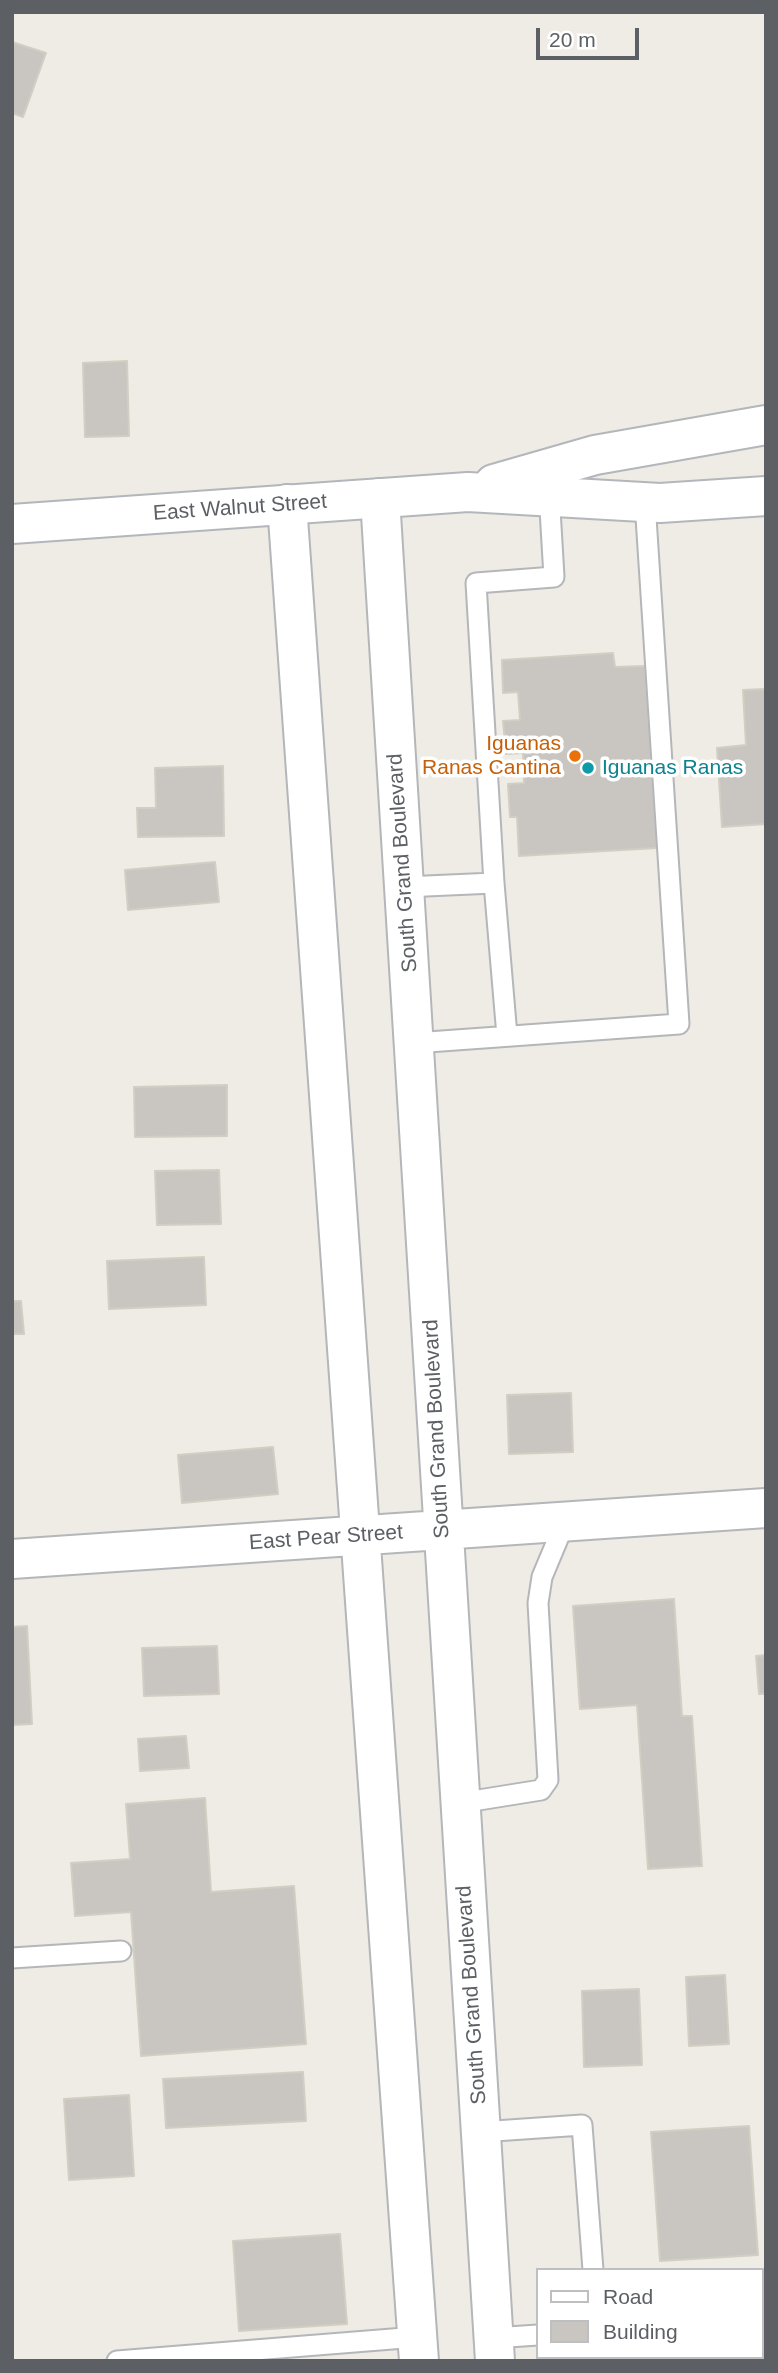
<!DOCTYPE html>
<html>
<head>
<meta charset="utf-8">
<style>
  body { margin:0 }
  #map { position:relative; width:778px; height:2373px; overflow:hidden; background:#eeece4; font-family:Arial,sans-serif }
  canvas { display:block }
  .frame { position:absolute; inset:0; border:14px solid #5c5f64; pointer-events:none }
  .legend { position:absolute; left:536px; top:2268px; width:228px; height:91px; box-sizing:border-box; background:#fff; border:2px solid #bebfc1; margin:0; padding:9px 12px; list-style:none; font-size:21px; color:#5c5f64 }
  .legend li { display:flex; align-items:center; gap:14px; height:35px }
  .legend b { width:35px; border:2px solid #bebfc1 }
  .scale { position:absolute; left:536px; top:28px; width:103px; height:32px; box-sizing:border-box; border:4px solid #5c5f64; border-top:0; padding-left:9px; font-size:21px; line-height:24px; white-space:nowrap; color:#5c5f64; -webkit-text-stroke:5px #fff; paint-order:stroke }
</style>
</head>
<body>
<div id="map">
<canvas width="778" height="2373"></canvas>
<div class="frame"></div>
<ul class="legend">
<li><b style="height:9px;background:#fff"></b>Road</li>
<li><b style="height:19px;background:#c9c6c1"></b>Building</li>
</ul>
<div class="scale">20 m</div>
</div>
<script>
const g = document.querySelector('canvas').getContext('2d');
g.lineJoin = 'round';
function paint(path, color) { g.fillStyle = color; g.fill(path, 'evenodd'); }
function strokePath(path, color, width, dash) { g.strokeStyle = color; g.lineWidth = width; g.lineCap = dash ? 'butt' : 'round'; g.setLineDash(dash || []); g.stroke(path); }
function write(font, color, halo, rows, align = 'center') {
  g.font = font + ' Arial,sans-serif'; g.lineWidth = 7; g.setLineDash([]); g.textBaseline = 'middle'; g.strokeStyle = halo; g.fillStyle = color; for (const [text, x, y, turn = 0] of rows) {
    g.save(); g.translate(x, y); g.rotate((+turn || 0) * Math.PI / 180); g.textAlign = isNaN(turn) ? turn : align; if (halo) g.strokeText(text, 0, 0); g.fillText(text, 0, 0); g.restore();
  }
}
const building = new Path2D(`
  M12 42 46 53 23 117 12 113Z
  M127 361 129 436 85 437 83 363Z
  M613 653 615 667 645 666 657 848 519 856 517 817H510L508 784 524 783 523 753 506 754 503 721 520 720 518 692 503 693 502 660Z
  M766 689V824L722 827 717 748 746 745 743 690Z
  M223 766 224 836 138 837 137 808H156L155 768Z
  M215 862 219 902 128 910 125 870Z
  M227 1085V1136L135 1137 134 1087Z
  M219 1170 221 1224 157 1225 155 1171Z
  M204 1257 206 1305 109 1309 107 1261Z
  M12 1301H21L24 1334H12Z
  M571 1393 573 1452 509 1454 507 1395Z
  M273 1447 278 1494 182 1503 178 1455Z
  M674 1599 682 1716H692L702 1866 648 1869 637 1705 580 1709 573 1606Z
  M27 1626 32 1724 12 1725V1627Z
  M217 1646 219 1694 144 1696 142 1648Z
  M766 1655V1694H759L756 1656Z
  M186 1736 189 1768 140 1771 138 1739Z
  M205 1798 211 1892 294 1886 306 2044 141 2056 131 1912 75 1916 71 1863 130 1859 126 1804Z
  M725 1975 729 2044 689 2046 686 1977Z
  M639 1989 642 2065 584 2067 582 1991Z
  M303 2072 306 2121 166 2128 163 2079Z
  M129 2095 134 2176 69 2180 64 2099Z
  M749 2126 758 2255 660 2261 651 2132Z
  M340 2234 347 2324 239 2331 233 2241Z
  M600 2357H640V2361H600Z`);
paint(building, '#c9c6c1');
strokePath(building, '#d2cec3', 2);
const lane = new Path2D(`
  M404 887 494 883
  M507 1036 494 883 476 583 554 577 549 492
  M414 1043 679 1024 645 502
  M460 1803 541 1790 548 1780 538 1603 542 1577 565 1522
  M12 1958 121 1951
  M480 2132 582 2125 593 2270
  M762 2321 766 2320
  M493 2338 538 2335
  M117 2361 417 2337`);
const street = new Path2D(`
  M380 498 495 2361
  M287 504 419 2361
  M12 1559 766 1508`);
const secondary = new Path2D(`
  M494 484 595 455 766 425
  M12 524 468 492 660 503 766 496`);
strokePath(lane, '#b4b6ba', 23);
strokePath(street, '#b4b6ba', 42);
strokePath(secondary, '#b3b6bb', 42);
strokePath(lane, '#fff', 19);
strokePath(street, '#fff', 38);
strokePath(secondary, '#fff', 38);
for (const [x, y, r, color] of [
  [575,756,7,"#e8710a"],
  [588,768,7,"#0f9aa8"]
]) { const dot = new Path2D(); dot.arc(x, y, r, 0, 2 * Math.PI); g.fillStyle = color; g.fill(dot); strokePath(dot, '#fff', 2.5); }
write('21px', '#5c5f64', '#fff', [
  ["East Walnut Street",240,508,-4],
  ["South Grand Boulevard",403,863,-94],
  ["South Grand Boulevard",437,1429,-93],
  ["East Pear Street",326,1538,-4],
  ["South Grand Boulevard",472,1995,-94]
]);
write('21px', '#c56008', '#fff', [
  ["Iguanas",561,744],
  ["Ranas Cantina",561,768]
], 'right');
write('21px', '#0d838f', '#fff', [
  ["Iguanas Ranas",602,768]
], 'left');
</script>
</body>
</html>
